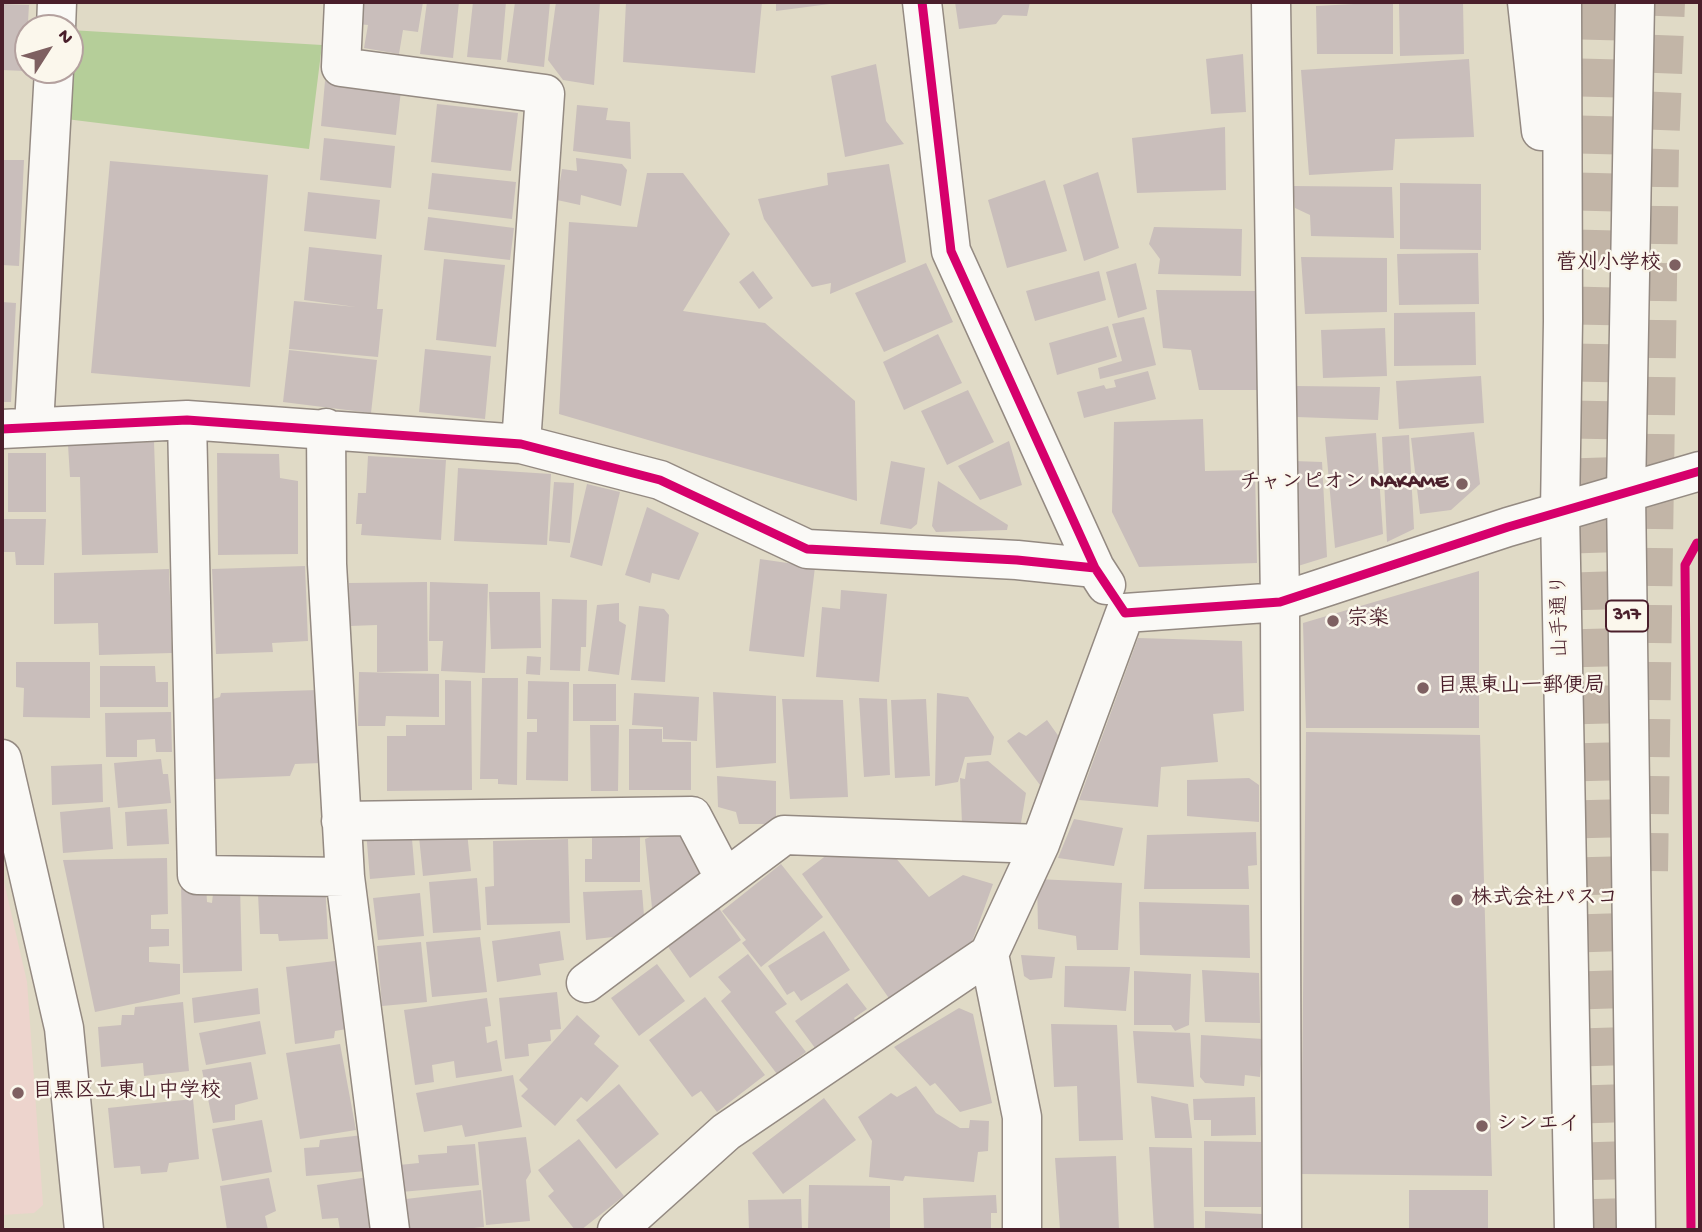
<!DOCTYPE html>
<html>
<head>
<meta charset="utf-8">
<style>
  body { margin:0 }
  #map { position:relative; width:1702px; height:1232px; overflow:hidden; background:#e0dac6; font-family:"Gochi Hand",sans-serif }
  canvas { display:block }
  .frame { position:absolute; inset:0; border:4px solid #4a1f2b; pointer-events:none }
  .north { position:absolute; left:14px; top:14px; width:70px; height:70px; box-sizing:border-box; background:#fbf7ec; border:2px solid #b4a19f; border-radius:50%; rotate:53deg; font-size:19px; font-weight:700; line-height:28px; text-align:center; color:#4a1f2b }
  .north::after { content:''; display:block; margin:auto; width:24px; height:32px; background:#7e6061; clip-path:polygon(50% 0,100% 100%,50% 72%,0 100%) }
</style>
</head>
<body>
<div id="map">
<canvas width="1702" height="1232"></canvas>
<div class="frame"></div>
<div class="north">N</div>
</div>
<script>
const g = document.querySelector('canvas').getContext('2d');
g.lineJoin = 'round';
function paint(path, color) { g.fillStyle = color; g.fill(path, 'evenodd'); }
function strokePath(path, color, width, dash) { g.strokeStyle = color; g.lineWidth = width; g.lineCap = dash ? 'butt' : 'round'; g.setLineDash(dash || []); g.stroke(path); }
function write(font, color, halo, rows, align = 'center') {
  g.font = font + ' "Gochi Hand","Klee One",sans-serif'; g.lineWidth = 5; g.setLineDash([]); g.textBaseline = 'middle'; g.strokeStyle = halo; g.fillStyle = color; for (const [text, x, y, turn = 0] of rows) {
    g.save(); g.translate(x, y); g.rotate((+turn || 0) * Math.PI / 180); g.textAlign = isNaN(turn) ? turn : align; if (halo) g.strokeText(text, 0, 0); g.fillText(text, 0, 0); g.restore();
  }
}
paint(new Path2D(`
  M2 873 27 982 43 1205 34 1213 2 1215Z`), '#edd4cd');
paint(new Path2D(`
  M70 30 322 45 309 149 66 119 70 70Z`), '#b5ce99');
paint(new Path2D(`
  M361 2H423L418 32 403 30 399 54 364 48 368 25 358 24Z
  M427 2H459L453 58 420 54Z
  M473 2H506L501 60 467 57Z
  M515 2H550L544 67 507 62Z
  M556 2H600L594 85 563 80 548 60Z
  M626 2H762L755 73 623 62Z
  M776 2H837V3L776 11Z
  M955 2H1030L1027 16 1003 15 996 24 959 29Z
  M1393 2V54H1317L1316 6Z
  M1463 2 1464 54 1400 56 1399 4Z
  M2 4 29 5 25 71 2 70Z
  M1243 54 1246 112 1211 114 1206 59Z
  M1469 59 1474 137 1395 139 1393 170 1309 175 1301 70Z
  M876 64 886 121 904 144 845 157 831 76Z
  M325 81 401 90 396 135 321 126Z
  M437 104 518 113 511 171 431 162Z
  M577 105 608 108 606 120 630 122 631 159 573 151Z
  M1225 127 1226 190 1137 193 1132 138Z
  M324 138 395 146 391 188 320 180Z
  M576 158 622 164 627 170 621 206 581 195 580 205 557 200 562 169 577 171Z
  M2 160H24L19 266 2 265Z
  M110 161 268 175 250 387 91 373Z
  M889 164 906 262 830 294 831 283 812 287 764 219 758 199 828 185 827 173Z
  M1098 172 1119 248 1084 261 1063 185Z
  M432 173 516 182 512 219 428 209Z
  M647 173H683L730 234 683 311 765 323 855 401 857 501 559 414 569 222 637 227Z
  M1045 180 1067 251 1007 268 988 200Z
  M1400 183 1481 184V250L1400 249Z
  M1293 186 1392 187 1394 238 1311 236 1310 215 1295 208Z
  M308 192 380 200 376 239 304 231Z
  M428 217 514 228 510 260 424 250Z
  M1154 227 1242 229 1241 276 1158 274 1160 259 1149 244Z
  M309 247 382 255 377 309H383L378 357 289 349 294 301 356 307 304 300Z
  M1478 253 1479 304 1399 305 1397 254Z
  M1301 257 1387 258V312L1305 314Z
  M444 259 505 265 496 347 436 340Z
  M926 263 953 322 884 352 855 293Z
  M1136 263 1147 309 1118 318 1106 272Z
  M753 271 773 298 759 309 739 282Z
  M1099 271 1106 300 1035 321 1026 291Z
  M1156 290 1257 291 1259 390H1199L1191 350 1163 348Z
  M2 302 16 303 11 402H2Z
  M1475 312 1476 365 1394 366V313Z
  M1144 317 1156 365 1100 379 1098 368 1122 361 1112 324Z
  M1108 326 1117 357 1057 375 1049 343Z
  M1385 328 1387 376 1323 378 1321 330Z
  M938 334 962 383 904 410 883 362Z
  M425 349 491 356 485 419 419 412Z
  M289 350 377 360 371 413 283 402Z
  M1148 371 1156 399 1084 418 1077 392 1104 385 1106 389 1116 387 1114 380Z
  M1481 376 1484 423 1399 429 1396 381Z
  M1296 386 1380 387 1378 420 1297 417Z
  M968 390 994 442 947 465 921 411Z
  M1203 419 1205 471 1255 470 1257 563 1139 567 1112 512 1114 422Z
  M1474 432 1480 484 1451 510 1420 514 1411 438Z
  M1376 433 1383 534 1335 548 1325 437Z
  M1409 435 1414 529 1387 542 1382 437Z
  M1009 441 1022 485 980 500 958 466Z
  M154 442 158 553 82 555 80 477H70L68 445Z
  M8 453H46V512H8Z
  M217 453 279 454 280 478 298 481V554L218 555Z
  M368 456 446 460 441 540 361 535 362 524H356L358 493H366Z
  M891 461 925 468 917 524 911 529 880 524Z
  M1294 461 1322 462 1327 557 1298 566Z
  M458 468 551 474 547 545 454 541Z
  M938 481 1008 525 1007 530 936 532 932 526Z
  M554 482 574 483 570 543 549 541Z
  M587 484 620 492 602 566 570 557Z
  M647 507 699 533 679 580 652 573 650 583 625 575Z
  M2 519H46L44 565H16L15 552H2Z
  M760 559 815 567 804 657 749 651Z
  M305 566 308 641 272 643 273 652 216 654 212 569Z
  M169 569 172 653 99 655 98 623 54 624V573Z
  M1479 571V728H1306L1303 623Z
  M427 582 428 671 377 672V625L350 626 349 583Z
  M430 582 488 584 485 673 441 671 443 641H429Z
  M841 590 887 594 879 682 816 677 822 607 840 609Z
  M489 592H540L541 648 491 649Z
  M552 599 587 600 586 647H581L580 671 550 670Z
  M619 603V621L626 625 619 675 588 671 597 605Z
  M639 606 664 609 669 615 665 682 631 680Z
  M1138 638 1242 641 1244 711 1213 714 1218 762 1161 767 1158 807 1079 800Z
  M527 656 541 657 540 675 526 674Z
  M16 662H90V718L23 717 24 688 16 687Z
  M100 666H155L156 682H168V707H100Z
  M359 672 439 674V717L386 716 385 726H358Z
  M482 678H518L517 785 498 784V779H480Z
  M445 680 471 681 472 790 387 791V736H406V725H445Z
  M528 681 569 682 568 781 526 780 527 732H537V719H527Z
  M573 684H616V721H573Z
  M318 690 321 763 295 764 290 776 215 779 213 699 220 697 221 693Z
  M713 692 776 696V763L716 768Z
  M634 693 699 697 697 741 663 739V727L632 725Z
  M937 693 968 697 994 737 991 755 965 757 958 782 935 786Z
  M859 698 887 699 890 775 864 777Z
  M782 699 843 700 848 797 790 799Z
  M926 699 930 776 895 778 891 700Z
  M171 712 172 752H156L155 739 137 740V757H106L105 713Z
  M1047 720 1062 741 1048 765 1049 778 1040 785 1007 741 1019 732 1026 736Z
  M590 725H619L618 791H591Z
  M629 729H662V742H691V790H629Z
  M1306 732 1480 735 1492 1176 1301 1174Z
  M161 759 163 774H168L171 803 118 808 114 763Z
  M988 761 1026 793 1021 823H962L960 778 965 779 967 763Z
  M102 764 103 802 52 805 51 766Z
  M717 776 776 781V824H739L736 812 718 807Z
  M1249 778 1259 785V822L1187 816V780Z
  M110 807 113 849 63 853 60 812Z
  M167 809 169 844 127 846 125 812Z
  M1074 819 1123 828 1114 866 1058 858Z
  M466 822 471 871 423 876 418 827Z
  M592 826H640V882H585V859H592Z
  M411 827 415 875 370 879 366 831Z
  M673 828 681 832 708 871 694 877 695 885 681 899 652 908 645 839Z
  M1256 832 1257 865 1248 866 1249 889H1144L1147 835Z
  M568 839 570 923 487 925 485 887 494 886 493 841Z
  M832 851 894 856 929 897 963 875 993 884 968 953 893 1004 802 874Z
  M167 858 168 914 151 915V929H169V946L149 947V962L180 964V994L95 1012 63 860Z
  M781 864 823 917 761 967 742 943 746 940 722 911Z
  M477 878 481 930 433 933 429 882Z
  M1037 879 1122 883 1118 950H1077L1076 936 1038 929Z
  M325 881 328 939 279 941 278 934H260L258 894Z
  M214 884 240 885 242 971 183 973 181 886 206 885 207 902 212 903Z
  M642 890 644 916 622 936 586 940 583 892Z
  M420 893 424 936 378 940 373 898Z
  M1139 902 1249 905 1250 958 1140 955Z
  M716 904 741 940 690 978 664 941Z
  M560 931 564 960 539 964 541 975 497 982 492 941Z
  M824 931 850 970 801 1001 794 991 787 995 768 966Z
  M480 937 487 992 432 997 426 942Z
  M421 942 427 1002 382 1006 377 946Z
  M748 954 787 1004 775 1012 806 1052 777 1074 721 1001 731 992 718 977Z
  M1021 955 1055 957 1052 978 1030 980 1024 976Z
  M343 960 352 1028 335 1031 334 1038 295 1044 286 967Z
  M657 964 685 1001 639 1036 611 998Z
  M1065 966 1130 967 1126 1011 1064 1007Z
  M1202 970 1259 973 1260 1023 1205 1022Z
  M1134 971 1191 974 1189 1025 1175 1031 1171 1025H1134Z
  M847 983 867 1009 854 1018 860 1028 821 1056 795 1021Z
  M258 988 260 1014 194 1023 192 998Z
  M557 992 561 1029 550 1030 551 1041 528 1044 529 1056 505 1059 499 998Z
  M705 997 765 1075 717 1112 701 1091 692 1097 649 1040Z
  M487 998 491 1026 485 1027 487 1043 497 1040 502 1071 456 1078 454 1061 432 1065 434 1082 415 1085 404 1010Z
  M183 1002 189 1071 144 1076 143 1063 101 1067 98 1027 121 1025 122 1015H134L135 1007Z
  M959 1008 973 1014 992 1103 960 1112 935 1083 930 1086 894 1047Z
  M577 1015 600 1036 594 1044 619 1066 587 1102 581 1097 555 1126 521 1096 528 1089 519 1080Z
  M260 1021 266 1054 206 1065 199 1033Z
  M1051 1024 1117 1025 1123 1140 1079 1141 1077 1086 1054 1087Z
  M1133 1031 1190 1033 1194 1087 1137 1083Z
  M1201 1035 1263 1039 1260 1077 1245 1075 1244 1086 1205 1083 1200 1077Z
  M340 1044 356 1130 300 1139 286 1053Z
  M251 1062 258 1099 235 1105V1120L213 1123 202 1070Z
  M513 1075 522 1127 465 1137 462 1125 424 1132 416 1093Z
  M619 1084 659 1134 616 1169 576 1120Z
  M916 1086 936 1113 960 1128H969L970 1120 989 1121 988 1151 978 1152 974 1182 905 1176 903 1181 869 1177 872 1141 858 1117 891 1093 897 1097Z
  M1151 1096 1188 1104 1192 1138H1155Z
  M1255 1097 1256 1135 1211 1136V1120H1194L1193 1099Z
  M824 1098 856 1140 783 1194 752 1153Z
  M193 1099 199 1159 169 1163 167 1172 141 1174 140 1166 114 1168 108 1108Z
  M262 1120 272 1172 222 1181 212 1129Z
  M363 1135 367 1171 306 1176 304 1148 319 1147 320 1140Z
  M526 1137 531 1172 526 1180 530 1221 486 1225 478 1142Z
  M579 1139 624 1196 581 1230H575L548 1196 554 1191 538 1170Z
  M1204 1141 1261 1142V1207H1204Z
  M475 1144 479 1185 401 1192 399 1165 419 1163 418 1155 447 1153V1146Z
  M1149 1147 1192 1148 1194 1230H1154Z
  M1116 1156 1119 1230H1060L1055 1158Z
  M374 1176 376 1230H340L338 1218 322 1219 317 1185Z
  M269 1178 276 1211 265 1216 268 1230H227L220 1186Z
  M809 1185 890 1186V1230H808Z
  M481 1190 484 1227 452 1230H409L406 1199Z
  M1409 1190H1488V1230H1409Z
  M996 1195 997 1213H991V1230H924L923 1198Z
  M801 1199 802 1230H749L748 1200Z
  M1205 1211 1262 1214V1230H1205Z`), '#c9bebb');
strokePath(new Path2D(`
  M1601 2 1590 456 1613 1230
  M1649 871 1660 150 1666 2`), '#c2b5a7', 38, [38, 19]);
const minor = new Path2D(`
  M344 2 341 67 545 94 521 444
  M922 2 951 251 1095 568 1106 585
  M1271 2 1280 602 1282 1230
  M56 28 57 2
  M187 420 197 875 345 877
  M34 425 54 70
  M326 428 327 564 345 877 390 1230
  M2 429 187 420 521 444 660 480 807 549 1017 560 1095 568
  M1125 613 1280 602 1508 527 1700 471
  M2 759 64 1028 84 1230
  M341 821 692 816 725 879
  M989 954 1022 1117V1230
  M586 983 784 835 1040 844
  M617 1230 726 1132 989 954 1040 844 1125 613`);
const major = new Path2D(`
  M1527 2 1541 131
  M1562 2 1563 321 1560 512 1574 1230
  M1635 2 1626 493 1636 1230`);
strokePath(minor, '#948a82', 41);
strokePath(major, '#948a82', 41);
strokePath(minor, '#faf9f6', 38);
strokePath(major, '#faf9f6', 38);
strokePath(new Path2D(`
  M922 2 951 251 1095 568 1125 613 1280 602 1508 527 1700 471
  M2 429 187 420 521 444 660 480 807 549 1017 560 1095 568
  M1691 1230 1685 565 1697 543`), '#d6006c', 9);
for (const [x, y, r, color] of [
  [1675,265,7,"#7e6061"],
  [1462,484,7,"#7e6061"],
  [1333,621,7,"#7e6061"],
  [1423,688,7,"#7e6061"],
  [1457,900,7,"#7e6061"],
  [18,1093,7,"#7e6061"],
  [1482,1126,7,"#7e6061"]
]) { const dot = new Path2D(); dot.arc(x, y, r, 0, 2 * Math.PI); g.fillStyle = color; g.fill(dot); strokePath(dot, '#fbf7ec', 2.5); }
for (const [x, y, w] of [
  [1627,616,42]
]) { const box = new Path2D(); box.roundRect(x - w / 2, y - 15.5, w, 31, 5); g.fillStyle = '#fbf7ec'; g.fill(box); strokePath(box, '#4a1f2b', 2); }
write('bold 19px', '#4a1f2b', null, [
  ["317",1627,616]
]);
write('bold 21px', '#4a1f2b', '#fbf7ec', [
  ["菅刈小学校",1661,265,"right"],
  ["チャンピオン NAKAME",1448,484,"right"],
  ["宗楽",1347,621],
  ["目黒東山一郵便局",1437,688],
  ["株式会社パスコ",1471,900],
  ["目黒区立東山中学校",32,1093],
  ["シンエイ",1496,1126]
], 'left');
write('21px', '#4a1f2b', '#fbf7ec', [
  ["山手通り",1562,616,-91]
]);
</script>
</body>
</html>
